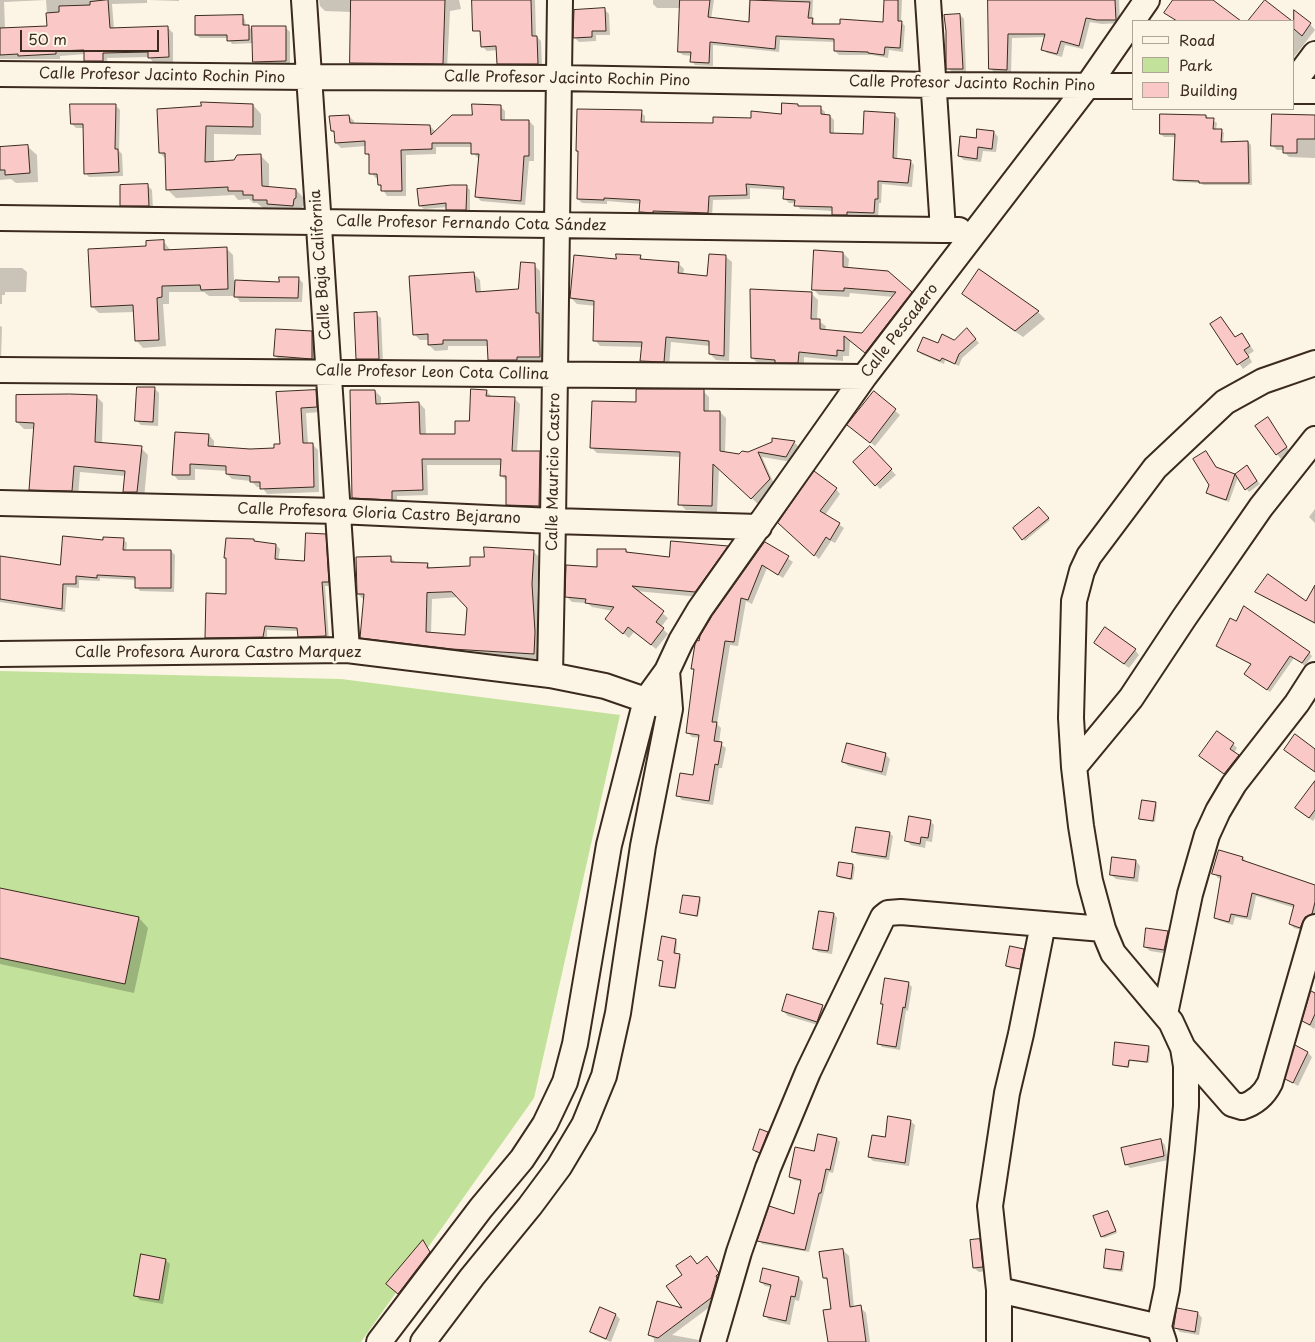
<!DOCTYPE html>
<html>
<head>
<meta charset="utf-8">
<style>
  body { margin:0 }
  #map { position:relative; width:1315px; height:1342px; overflow:hidden; background:#fcf5e5; font-family:"Playpen Sans",sans-serif }
  canvas { display:block }
  .legend { position:absolute; left:1132px; top:20px; width:162px; height:90px; box-sizing:border-box; background:#fcf5e5; border:1px solid #afa495; margin:0; padding:6px 9px; list-style:none; font-size:15px; color:#3b2a1e }
  .legend li { display:flex; align-items:center; gap:10px; height:25px }
  .legend b { width:25px; border:1px solid #afa495 }
  .scale { position:absolute; left:20px; top:30px; width:139px; height:22px; box-sizing:border-box; border:2px solid #3b2a1e; border-top:0; padding-left:6px; font-size:15px; line-height:18px; white-space:nowrap; color:#3b2a1e; -webkit-text-stroke:4px #fcf5e5; paint-order:stroke }
</style>
</head>
<body>
<div id="map">
<canvas width="1315" height="1342"></canvas>
<ul class="legend">
<li><b style="height:6px;background:#fcf5e5"></b>Road</li>
<li><b style="height:14px;background:#c2e19a"></b>Park</li>
<li><b style="height:14px;background:#fac9c7"></b>Building</li>
</ul>
<div class="scale">50 m</div>
</div>
<script>
const g = document.querySelector('canvas').getContext('2d');
g.lineJoin = 'round';
function paint(path, color) { g.fillStyle = color; g.fill(path, 'evenodd'); }
function strokePath(path, color, width, dash) { g.strokeStyle = color; g.lineWidth = width; g.lineCap = dash ? 'butt' : 'round'; g.setLineDash(dash || []); g.stroke(path); }
function write(font, color, halo, rows, align = 'center') {
  g.font = font + ' "Playpen Sans",sans-serif'; g.lineWidth = 5; g.setLineDash([]); g.textBaseline = 'middle'; g.strokeStyle = halo; g.fillStyle = color; for (const [text, x, y, turn = 0] of rows) {
    g.save(); g.translate(x, y); g.rotate((+turn || 0) * Math.PI / 180); g.textAlign = isNaN(turn) ? turn : align; if (halo) g.strokeText(text, 0, 0); g.fillText(text, 0, 0); g.restore();
  }
}
paint(new Path2D(`
  M0 671 341 679 620 715 534 1098 361 1342H0Z`), '#c2e19a');
paint(new Path2D(`
  M0 0H147V3L112 4 114 29 168 28 173 33V62L154 63 149 57 107 58 108 66 91 65 86 61 85 54 60 56V59H0ZM46 0 48 27 5 29 4 2Z
  M149 0H179V1Z
  M319 0H459L461 9 450 11 447 68H356L351 62 352 12 325 11 320 6Z
  M479 0H535L536 36 541 41 542 68H503L498 63V50L487 51 482 46Z
  M653 0H714L711 19 748 23 749 0H813L812 19 816 25 884 24 885 0H902L901 22 905 26 903 52 889 50 888 58 872 55H839L835 51 836 42 780 40 779 52 713 45V66L695 65 692 61V56L683 55 679 52 681 8H657L653 4Z
  M989 0H1119L1120 23 1102 24 1090 22 1083 49 1065 45 1062 57 1047 53 1042 49 1045 37 1012 38 1011 73H995L991 69Z
  M1174 0H1211L1239 21H1176L1166 13Z
  M605 10 609 14 610 35H596V41L579 42 574 37Z
  M960 15 964 19 966 73 952 72 948 68Z
  M1298 15 1310 24 1315 30 1294 57V21Z
  M242 16 245 20 246 26H248L253 31 285 27 290 32V65L258 66 254 61V43L232 44 228 38H200L196 35Z
  M253 105 261 114V135L214 134V162L235 161 260 155 269 164V188L296 190 304 198V206L302 207 301 214 277 212 272 208H263L257 203H253L249 199 238 200 234 195 176 198 168 190 166 159 160 153 159 110Z
  M797 105 799 107 821 108 825 112V116H830L834 120V134L864 136 895 115 899 119 897 160 910 161 914 165 912 187 882 184 881 203H879L878 217 851 215V219H837L833 214V211L800 209 796 203H789L784 198 785 190 750 188V199L713 200 712 217 644 216 640 212 641 204 607 201V204L582 203 578 199 641 112 645 116V123L714 124 782 116Z
  M116 106 120 110 119 151 122 154 123 176 89 177 85 173 84 128H76L72 124Z
  M500 106 505 111V121H529L534 126V161H529L525 205 481 201 476 196 480 158H478L473 153V147H436V154L406 155V196H387L379 184V178H376L371 173 370 157 366 153V146L341 148 336 143V135L332 131 349 116 354 121V124L430 126 436 132Z
  M1206 116 1217 123 1216 130H1221L1224 133 1223 143 1248 142 1251 145 1252 185H1203L1201 183 1177 182 1174 179 1176 137H1164L1161 134Z
  M1315 116V158L1289 157 1284 152V150H1277L1272 145Z
  M994 132 998 137 996 152 983 151 981 162 964 160 959 156 977 139Z
  M27 146 37 155 38 182 16 183 11 179 0 180V148Z
  M148 186 152 190 153 210H126L121 205Z
  M467 187 470 190V213H451L448 209V207L424 209 420 206Z
  M164 242 171 251 226 248 233 255 234 281 280 284 298 278 303 283 302 302H240L236 296H209L204 292H169V304H163L166 346 143 348 136 340 135 312 99 313 92 306 148 247Z
  M843 253 849 259 848 269 911 293 917 299 872 358 850 340 849 356H843V361L804 357V368L759 364 752 358 812 294 818 300 817 320 826 326 825 331 863 334 894 297 850 293 849 297 819 295 813 289Z
  M640 257 644 260 678 263 684 269 683 275 709 277 726 257 732 262 729 361 716 360 710 354V346L671 342 669 367H647L642 361 643 347 600 346 595 340 596 306 577 304 571 298 617 261Z
  M534 265 540 271 542 317 545 320V362L495 366 489 360 488 346H448V350L435 351 429 345V340H420L414 334 474 274 480 280 481 293 519 291Z
  M0 268H22L27 272 26 292H5V295H2V304H0Z
  M979 271 1038 312 1045 319 1023 337 970 300 963 293Z
  M376 314 381 318 383 363H362L357 359Z
  M1221 318 1236 338 1242 334 1254 351 1248 355 1252 362 1243 369 1212 325Z
  M0 326 2 327 1 359H0Z
  M967 330 979 343 962 358 959 366 945 360 944 364 921 354 918 350 955 341Z
  M312 333 316 337V362L280 360 275 356Z
  M155 389 159 393 158 426 141 425 137 421Z
  M315 391 321 396 322 412 306 413 308 444H312L318 450 319 492 267 494 262 487H257L251 481 232 479 227 474V471L195 469V480H178L173 474 209 435 214 441V447L250 450H275L281 445 278 394Z
  M375 391 381 397V405L419 403 425 409 426 435H456L470 422 486 391 492 397 514 398 520 404 517 452H539L545 458 544 511 513 510 507 505V482L502 476V465H427L428 495 397 496V505L360 503 354 497Z
  M703 391 709 397V412H720L726 418 725 453 740 455 794 442 800 448 792 462 762 457 775 486 758 504 719 468 717 512 686 510 680 504 682 457 597 453 591 447 637 403Z
  M874 393 900 415 875 446 853 429Z
  M96 396 103 403 102 444 141 448 148 455 144 499H131L124 492 126 476 80 472 78 497 37 496 31 489 35 429H24L17 422Z
  M1272 423 1290 452 1281 459 1277 454Z
  M870 448 896 475 880 489 855 462Z
  M1209 456 1217 468 1235 475 1247 467 1260 484 1249 492 1238 477 1229 502 1211 496 1207 492 1210 485Z
  M836 489 840 494 825 515 844 528 835 543 831 541 819 559 779 523Z
  M1039 509 1050 520 1025 541 1015 528Z
  M1315 509V523L1309 517Z
  M325 535 329 540 332 586H325L329 640H303L299 636V631L267 630V641H210L206 637 227 596 228 560 226 558 254 540 256 543 276 545 280 549 278 561 305 562Z
  M123 539 127 543 126 551H171L175 555 174 592 140 591 137 587 136 580 100 578V581L79 580V588L67 587 65 612 0 602V570L61 566 104 541Z
  M765 543 793 562 783 578 767 568 752 604 746 601 738 646 730 645 717 724 721 728 719 743 726 748 722 768H719L713 805 682 800 678 795 694 776 700 738 692 737 687 732 695 671 693 668 700 642Z
  M727 547 732 552 700 597 636 591 668 618 661 627 668 634 656 649 634 632 629 638 612 624 613 611 592 607 587 603 572 602 567 597 598 569 626 550 629 553 670 558Z
  M533 551 539 557 537 590 540 638 539 659 459 654 367 643 361 637 364 600 358 594 390 557 396 563 427 564 432 569 472 567ZM459 597 468 607 466 636 431 634 432 599Z
  M1315 587V624L1262 596 1257 592 1306 602Z
  M1095 643 1135 650 1139 655 1129 668Z
  M1221 648 1309 653 1312 656 1305 666 1294 658 1270 692 1249 677 1252 665Z
  M1233 744 1237 748 1234 753 1243 761 1229 778 1201 756Z
  M847 745 886 755 890 759 886 776 848 766 843 761Z
  M1315 783V818L1313 821 1300 812Z
  M1155 803 1157 805 1155 822 1143 820 1141 818Z
  M930 821 934 825 932 842 926 841 925 848 911 845 907 841Z
  M889 833 893 836 889 860 857 855 853 851Z
  M1220 851 1243 858 1247 862 1315 886V918L1305 931 1294 928 1290 924 1295 908 1256 896 1251 920 1235 917 1233 925 1220 921 1215 917 1222 879 1218 878 1214 873Z
  M1136 861 1140 866 1138 882 1116 879 1111 875Z
  M853 865 855 867 853 880 840 878 838 876Z
  M0 889 139 918 148 928 134 993 0 964Z
  M699 898 701 900 698 917 683 914 682 913Z
  M834 914 837 918 832 954 818 952 814 949Z
  M1168 932 1172 937 1169 954 1150 951 1145 947Z
  M676 940 677 942 676 954 681 957 676 989 663 987 661 985 664 962 660 960Z
  M1023 950 1025 952 1022 970 1009 968 1008 966Z
  M908 983 912 987 908 1011 906 1010 900 1050 882 1047 879 1043 885 1006 882 1003Z
  M1315 994V1027L1314 1029 1303 1021Z
  M822 1007 827 1011 821 1026 788 1016 783 1011Z
  M1148 1047 1150 1049 1149 1063 1130 1061 1129 1068 1116 1066 1114 1064Z
  M1308 1053 1312 1057 1298 1086 1287 1079Z
  M910 1121 915 1125 909 1166 873 1161 869 1157 886 1139Z
  M768 1133 769 1135 761 1154 756 1152 754 1150Z
  M837 1139 840 1142 833 1173 829 1172 809 1252 762 1244 759 1240 795 1215 802 1182 794 1180 790 1177 815 1153Z
  M1161 1141 1165 1145 1168 1160 1130 1168 1126 1164Z
  M1109 1214 1117 1233 1104 1238 1102 1236Z
  M979 1241 984 1245 987 1271 979 1272 974 1268Z
  M423 1242 434 1257 403 1298 392 1289Z
  M843 1250 849 1256 854 1308 860 1307 866 1313 870 1342H829L833 1310 829 1282 824 1278Z
  M1123 1253 1125 1255 1123 1272 1108 1270 1106 1268Z
  M165 1260 170 1264 163 1304 140 1300 136 1296Z
  M711 1262 722 1278 715 1303 672 1335 699 1340 701 1342H654V1339L650 1335 685 1310 684 1275 697 1265Z
  M764 1270 799 1278 803 1282 799 1301 795 1300 790 1325 769 1320 765 1316 771 1287 765 1286 761 1282Z
  M1178 1309 1198 1313 1202 1318 1199 1335 1180 1332 1175 1327Z
  M616 1315 620 1319 611 1342 596 1336 591 1332Z`), '#0003');
const building = new Path2D(`
  M108 0 110 28 168 26 169 57 148 58V52L103 53V61H84V50L56 51V54L18 56V54L0 55V28L47 26 46 13 59 12V6L90 5V2Z
  M351 0H445L443 64 350 63Z
  M472 0H531L532 36H537L538 64H497L496 46 481 47 480 31H473Z
  M680 0H710L708 17 749 22 750 0 810 2 808 18H813L812 24H840V19L883 22 884 0H898V21H902L900 48 885 47 884 55 868 53V52L834 51V39L776 36 775 49 710 42 709 63 690 62 691 52H678Z
  M988 0H1115L1116 20H1097L1086 18 1079 46 1061 41 1057 54 1041 50 1045 34H1008L1007 70 989 69Z
  M1173 0H1213L1241 21H1177L1164 13Z
  M1265 0 1292 21H1248Z
  M605 8 606 31H592V37L573 38 574 10Z
  M1294 10 1311 23 1302 36 1294 29Z
  M960 14 963 69H946V31L944 15Z
  M243 15V25H249V40L227 41V35H195V16Z
  M252 26H286V61L253 62Z
  M201 102 253 104V127L206 126 205 162 234 160 237 155 261 154 262 186 296 189V198L294 199 293 206 267 204V200H253V195H243V191H228V187L166 190 165 153H159L157 109 201 106Z
  M782 103 798 104V106H821V114L830 115V133L863 134 864 111 895 113 893 158 911 160 908 183 878 181V199H875L874 213 847 212V215H832V207L794 206 795 200 783 199 784 187 746 184 747 195 709 196 708 213 653 211V213L641 212H639L640 200 604 198V200L577 199 578 151H576L577 109 642 110 641 122 713 123V117L751 118V111L781 114Z
  M70 104H116L115 149H118L119 172 84 174 83 124H71Z
  M472 104 501 105V120H529V156H524L521 201 475 197 479 154H471V143H432V149L401 150 402 191H381V185H378L377 174H369V154H365V141L335 143 334 131H331L329 116 349 115 350 123 430 125 431 135 452 115H472Z
  M1160 114 1206 115V118H1214L1213 129H1222L1221 142 1248 141 1249 183H1199V181L1173 180 1175 134H1160Z
  M1272 114 1315 115V139H1297V153H1283V146H1271Z
  M977 129 994 131 992 149 978 147 977 159 958 156 960 136 976 138Z
  M28 145 30 173 5 175V170H0V147Z
  M148 184 149 206H120V185Z
  M452 185H467L466 210H446V203L419 206 417 189Z
  M164 240V250L227 247 228 289 201 290 200 285 162 286V297L157 298 159 340 135 341 133 305 91 307 88 249 146 246V241Z
  M814 250 843 252V267L888 271 912 292 865 353 844 336V351L837 350V356L799 352 798 363H775V360L751 358 750 289 812 292 811 319H820V329L862 333 896 292 844 288V291L812 290Z
  M616 254 641 255 640 259 679 262 678 273 707 276 709 254 726 255 724 356 709 354V341L666 337 664 362 640 361 642 342 593 341 594 301 570 298 574 255 616 259Z
  M521 262 535 263 536 313H539L540 357H517V360H488L487 340H443V344L428 345V334L413 335 409 276 474 272 476 292 518 289Z
  M979 269 1039 311 1015 331 962 294Z
  M279 277H299L298 298 234 297 235 280 279 282Z
  M377 312 379 359H356L354 313Z
  M1221 317 1235 337 1242 333 1250 346 1244 350 1249 357 1237 365 1210 324Z
  M967 328 976 339 959 354 955 364 942 358 940 361 917 351 923 337 938 343 942 334 954 340Z
  M276 329 312 331V359L274 356Z
  M137 387H155L153 422 135 421Z
  M471 389 487 390 486 396 515 397 512 451H540L539 506 506 505V476H500L501 459H422L423 490 392 491V500L352 498 350 390H375L376 404 419 402 420 434H455V421H469Z
  M638 389H704V411H720V451L739 454 742 451 748 452 772 442V438L795 441 786 457 758 452 770 479 751 499 713 464 712 506 678 505 680 452 590 448 592 401 636 402V390Z
  M316 390 317 407 301 408 303 443H313L314 487 260 489V482H250V476L226 474V466L190 464V475H172L175 432 209 434 208 446 250 449 274 448V444H280L276 392Z
  M874 391 896 409 870 443 847 425Z
  M70 394 97 395 95 442 142 446 137 492H123L125 471 74 466 72 491 29 490 34 423 16 422V395Z
  M1268 417 1287 447 1276 455 1255 426Z
  M870 446 892 469 875 486 853 462Z
  M1206 451 1216 467 1235 474 1247 465 1257 481 1245 490 1235 474 1226 500 1206 493 1209 485 1193 459Z
  M814 471 837 488 820 511 840 523 830 540 826 537 814 556 778 523Z
  M1039 507 1049 518 1022 540 1013 528Z
  M306 533 326 534 329 582H322L326 636 298 637 297 628 265 626 263 637 205 638 206 593 226 594V558H224L226 538 254 539V541L276 544 275 559 304 561Z
  M63 536 103 540V537L124 538 123 550H171V588H135V577L97 575V578L76 576V584H63L62 609 0 599V556L60 565Z
  M671 541 728 546 695 592 632 586 664 611 656 622 664 628 651 645 628 627 623 634 605 619 614 607 585 603 586 599 565 597 566 565 597 567V549H626V552L669 557Z
  M765 542 789 556 778 575 762 565 748 600 741 598 734 642 725 641 712 722H717L714 741 722 742 718 765 715 764 709 801 676 796 680 773 693 775 699 735 686 733 694 669H691L695 644 697 640 699 641 700 636 712 616Z
  M484 547 534 550 532 584 535 632 534 654 452 649 360 638 364 594H357L356 557 391 556V562L428 563 427 568 470 566V557H484ZM452 592 467 608 465 635 426 632 427 593Z
  M1268 574 1306 601 1315 585V623L1255 592Z
  M1244 606 1310 652 1302 663 1290 656 1267 690 1244 674 1251 664 1216 646 1230 618 1236 621Z
  M1105 627 1136 649 1124 664 1094 643Z
  M1217 731 1234 743 1230 749 1239 755 1224 774 1199 756Z
  M1295 734 1315 749V772L1284 750Z
  M847 743 886 753 882 772 842 762Z
  M1315 781V810L1309 818 1295 808Z
  M1142 800 1156 802 1153 821 1139 819Z
  M909 816 931 820 928 838 921 837 920 844 905 841Z
  M856 827 890 832 886 857 852 852Z
  M1219 850 1243 857 1242 860 1315 885V902L1312 914 1305 917 1300 928 1289 924 1294 905 1252 893 1247 917 1231 914 1229 922 1214 918 1221 876 1212 874Z
  M1112 857 1136 860 1134 878 1110 875Z
  M839 862 853 864 851 879 837 876Z
  M0 888 139 917 125 984 0 958Z
  M683 895 700 897 697 916 680 913Z
  M819 911 834 913 828 951 813 949Z
  M1146 928 1168 931 1164 950 1144 947Z
  M662 936 676 939 674 953 680 954 675 988 659 986 663 961 658 960Z
  M1010 946 1024 949 1020 969 1006 966Z
  M885 978 909 982 905 1008 903 1007 896 1047 877 1044 883 1004H881Z
  M1311 991 1315 993V1014L1310 1025 1302 1021Z
  M787 994 823 1005 817 1022 782 1011Z
  M1115 1042 1149 1046 1147 1062 1129 1060 1128 1067 1113 1065Z
  M1295 1045 1308 1052 1293 1083 1285 1079Z
  M888 1116 911 1120 905 1163 868 1157 872 1135 885 1137Z
  M760 1129 768 1132 760 1153 753 1150Z
  M818 1134 837 1138 830 1170 826 1169 821 1193H819L805 1250 757 1241 769 1206 794 1214 801 1180 789 1177 795 1147 814 1151Z
  M1161 1139 1164 1156 1125 1165 1121 1148Z
  M1108 1211 1116 1231 1101 1237 1093 1216Z
  M980 1239 983 1267 973 1268 970 1240Z
  M423 1240 430 1252 398 1294 386 1284Z
  M843 1249 850 1307 861 1305 866 1342H828L823 1310 831 1309 827 1278H823L819 1252Z
  M1106 1249 1124 1252 1121 1270 1104 1268Z
  M141 1254 166 1259 159 1300 134 1296Z
  M691 1256 697 1264 707 1256 719 1273 716 1276 717 1278 711 1298 658 1338 648 1335 657 1301 682 1308 666 1286 682 1275 676 1266Z
  M763 1268 799 1277 795 1297 791 1296 786 1321 763 1316 771 1285 760 1282Z
  M600 1307 616 1314 606 1339 590 1332Z
  M1177 1308 1198 1312 1195 1332 1174 1328Z`);
paint(building, '#fac9c7');
strokePath(building, '#3b2a1e', 1);
const minor = new Path2D(`
  M304 0 347 650
  M928 0 943 230H959
  M0 74 309 77 559 78 933 85 1134 86
  M1294 82 1315 54
  M1294 91H1315
  M0 218 943 230
  M0 370 864 377
  M0 503 338 511 553 521 759 527
  M0 654 347 650 550 675 605 686 660 705
  M550 675 553 521 560 0
  M1074 767 1131 698 1184 618 1261 507 1315 439
  M1165 1014 1190 894 1207 835 1218 811 1234 784 1297 703 1315 675
  M1183 1048 1232 1104 1242 1107C1255 1103 1264 1095 1270 1083L1315 927
  M999 1290 1159 1327
  M379 1342 481 1208 522 1159 545 1124 565 1082 575 1044 609 845 646 700 667 671 681 641 700 609 864 377 1088 85 1147 0
  M423 1342 472 1277 530 1206 559 1167 584 1125 604 1076 618 1013 643 846 670 709 667 671
  M713 1342 739 1252 768 1168 808 1072 883 917 888 913 901 912 1103 929
  M999 1342V1290L990 1206 1007 1093 1021 1034 1043 924
  M1164 1342 1159 1327 1167 1289 1182 1149 1186 1106V1066L1183 1048 1171 1022 1113 953 1103 929 1090 881 1081 826 1074 767 1071 718 1074 601 1082 571 1089 556 1155 468 1225 402 1263 381 1315 363`);
strokePath(minor, '#3b2a1e', 28);
strokePath(minor, '#fcf5e5', 24);
write('15px', '#3b2a1e', '#fcf5e5', [
  ["Calle Profesor Jacinto Rochin Pino",162,76,1],
  ["Calle Profesor Jacinto Rochin Pino",567,79,1],
  ["Calle Profesor Jacinto Rochin Pino",972,84,1],
  ["Calle Profesor Fernando Cota Sández",471,224,1],
  ["Calle Baja California",321,265,-94],
  ["Calle Pescadero",900,331,-52],
  ["Calle Profesor Leon Cota Collina",432,373,1],
  ["Calle Mauricio Castro",554,472,-89],
  ["Calle Profesora Gloria Castro Bejarano",379,514,2],
  ["Calle Profesora Aurora Castro Marquez",218,653]
]);
</script>
</body>
</html>
